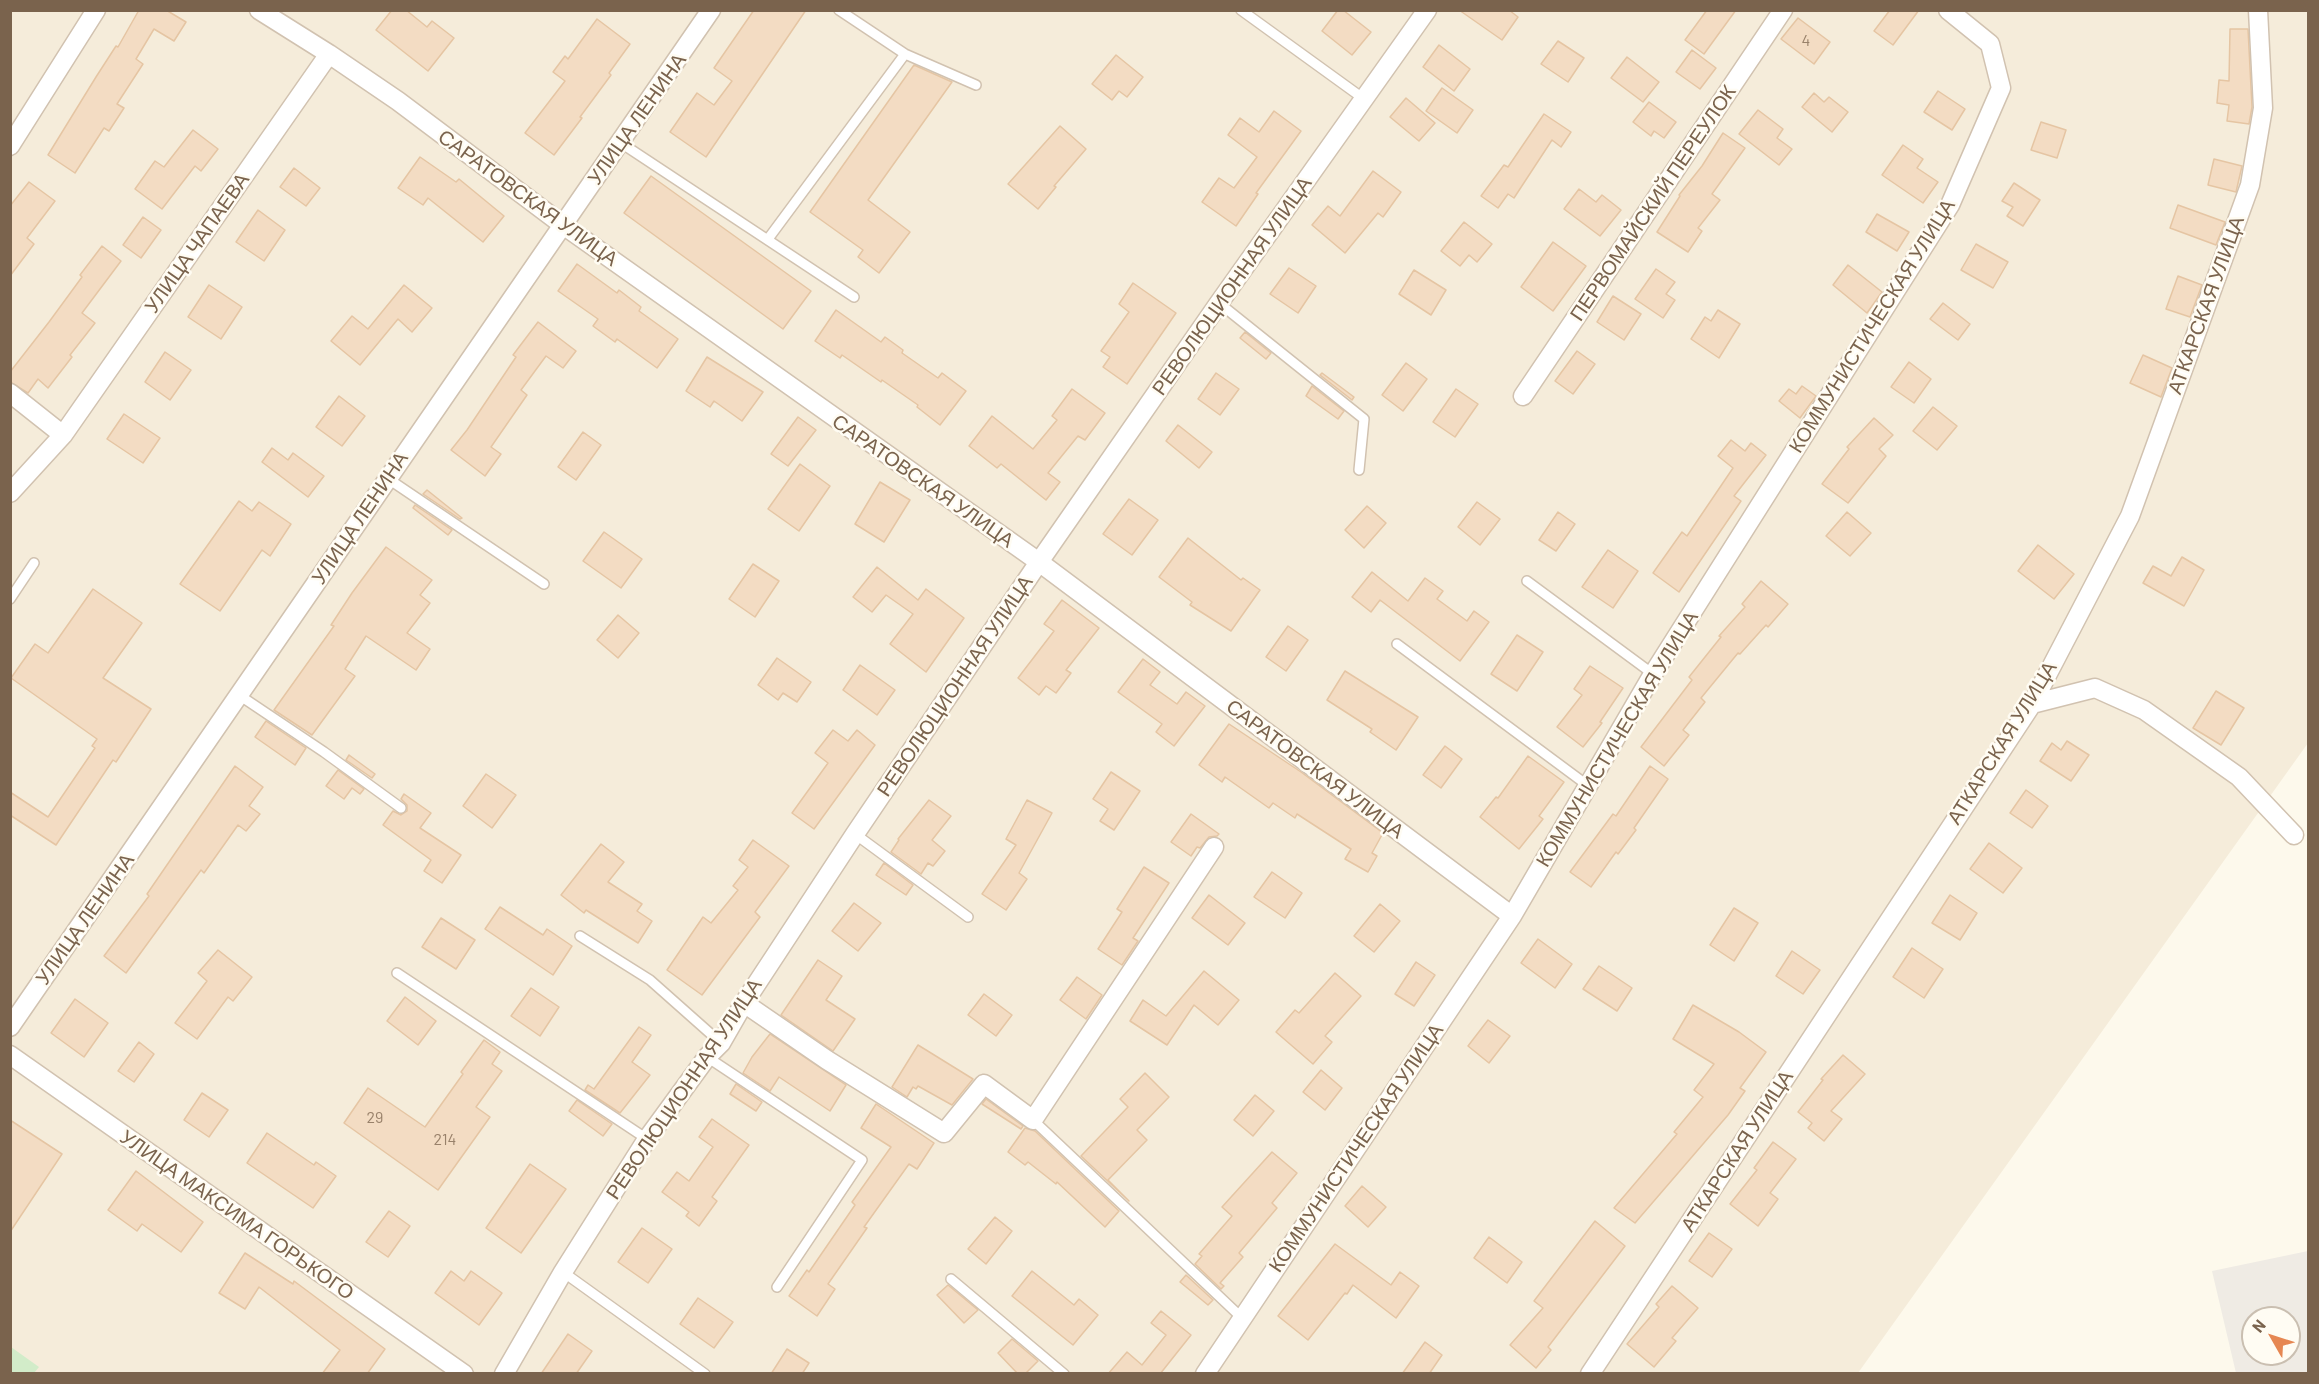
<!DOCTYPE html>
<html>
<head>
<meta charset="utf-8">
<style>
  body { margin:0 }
  #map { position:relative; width:2319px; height:1384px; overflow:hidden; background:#fdf9ec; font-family:Barlow,sans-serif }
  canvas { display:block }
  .frame { position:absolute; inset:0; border:12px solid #7a634d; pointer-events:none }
  .north { position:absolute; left:2241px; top:1306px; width:60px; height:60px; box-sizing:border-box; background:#fffcf3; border:2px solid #cabfb1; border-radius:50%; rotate:309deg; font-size:16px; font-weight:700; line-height:24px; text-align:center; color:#7a634d }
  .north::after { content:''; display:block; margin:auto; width:21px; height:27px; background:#e68752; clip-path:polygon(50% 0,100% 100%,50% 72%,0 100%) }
</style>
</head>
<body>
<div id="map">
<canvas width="2319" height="1384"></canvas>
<div class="frame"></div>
<div class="north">N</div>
</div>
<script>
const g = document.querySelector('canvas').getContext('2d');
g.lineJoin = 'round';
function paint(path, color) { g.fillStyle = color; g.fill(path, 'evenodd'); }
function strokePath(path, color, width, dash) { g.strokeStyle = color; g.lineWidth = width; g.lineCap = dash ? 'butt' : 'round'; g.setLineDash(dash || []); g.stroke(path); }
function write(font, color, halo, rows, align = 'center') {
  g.font = font + ' Barlow,sans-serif'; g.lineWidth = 5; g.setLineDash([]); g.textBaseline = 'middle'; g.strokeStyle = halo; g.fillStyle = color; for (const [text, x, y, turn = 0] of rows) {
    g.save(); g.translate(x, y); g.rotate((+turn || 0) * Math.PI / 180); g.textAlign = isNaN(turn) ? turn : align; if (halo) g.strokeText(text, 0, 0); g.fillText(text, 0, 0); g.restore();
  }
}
paint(new Path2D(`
  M10 11H2308V743L1858 1373H11Z`), '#f5ecda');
paint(new Path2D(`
  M2308 1251V1373H2236L2212 1271ZM2253 1318H2289V1354H2253Z`), '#efebe4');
paint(new Path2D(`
  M11 1347 39 1367 34 1373H11Z`), '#d2ecc9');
const building = new Path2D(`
  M139 10H166L186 22 174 41 154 29 136 59 143 64 117 104 124 108 109 131 104 128 75 173 48 155 96 77 116 46 118 47Z
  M392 10H406L427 27 432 21 454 38 428 71 376 30Z
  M754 10H806L706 157 670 132 697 93 714 105 732 81 714 68Z
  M1338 10H1343L1371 32 1352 55 1322 31Z
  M1459 10H1509L1518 17 1502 40Z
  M1707 10H1736L1704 54 1685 40Z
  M1890 10H1919L1893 45 1874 31Z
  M1798 18 1830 42 1814 64 1781 39Z
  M597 19 630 44 609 73 611 75 580 117 582 118 554 155 525 133 565 81 553 72 565 56 568 59Z
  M2230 29H2248L2252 107 2249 124 2227 121 2229 105 2217 103 2219 80 2229 81Z
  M1558 41 1584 58 1568 82 1541 64Z
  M1439 45 1470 69 1454 91 1423 67Z
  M1692 50 1716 68 1700 89 1676 72Z
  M1116 55 1143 77 1127 97 1119 91 1112 100 1092 84Z
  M1627 57 1659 82 1643 102 1611 78Z
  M914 65 952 82 868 200 910 232 879 273 858 257 863 250 810 212Z
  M1442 88 1473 110 1457 133 1426 111Z
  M1938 91 1965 109 1952 130 1924 112Z
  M1814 93 1824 102 1829 97 1848 112 1832 132 1802 107Z
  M1406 98 1435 123 1419 141 1390 117Z
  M1649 102 1676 122 1664 138 1654 131 1651 136 1633 122Z
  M1758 110 1783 129 1777 138 1792 149 1779 165 1739 134Z
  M1274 111 1301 131 1256 193 1258 194 1236 226 1202 202 1219 178 1234 188 1257 157 1228 135 1240 118 1259 132Z
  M1544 114 1571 132 1561 147 1552 140 1514 198 1508 194 1498 208 1481 196 1504 165 1508 167Z
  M2041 122 2066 130 2057 158 2031 150Z
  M1060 126 1086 149 1054 186 1056 187 1038 209 1008 184Z
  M193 130 218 149 201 171 195 166 162 209 135 189 155 161 164 167Z
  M1723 133 1745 148 1712 194 1720 200 1698 228 1702 231 1688 252 1657 232 1680 196 1679 195 1702 166Z
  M1903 145 1923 159 1917 168 1938 182 1923 203 1882 175Z
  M420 157 456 182 459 179 504 216 483 242 428 198 423 205 398 188Z
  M2214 159 2242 166 2236 192 2208 185Z
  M294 168 320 188 306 206 280 187Z
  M1373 171 1401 192 1383 217 1378 213 1345 253 1312 225 1328 206 1340 216Z
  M651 176 811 291 783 329 624 213Z
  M29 182 55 201 27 238 34 244 10 276V206Z
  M2014 183 2040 200 2023 226 2007 216 2013 207 2002 201Z
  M1579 189 1596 202 1602 195 1621 210 1600 236 1564 209Z
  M2178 205 2225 222 2216 245 2170 228Z
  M258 210 285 230 264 261 236 242Z
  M1877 214 1909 232 1897 251 1866 232Z
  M143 217 161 230 141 258 123 245Z
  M1464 222 1492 244 1477 262 1469 255 1460 266 1441 251Z
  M1553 242 1586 266 1553 311 1521 287Z
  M1976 244 2008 262 1993 288 1961 270Z
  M102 246 121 261 82 313 95 323 70 355 72 357 48 388 38 379 28 393 10 382V372L49 322 82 277 80 275Z
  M577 264 617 293 619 290 641 307 639 311 678 339 657 368 617 339 615 342 593 326 598 319 558 291Z
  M1848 265 1882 292 1867 313 1833 285Z
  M1289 268 1316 286 1298 313 1270 294Z
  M1656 269 1675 282 1666 294 1675 300 1663 318 1635 299Z
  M1414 270 1446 290 1431 315 1399 294Z
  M2178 276 2202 285 2190 317 2166 309Z
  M1133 283 1176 313 1127 384 1103 367 1110 357 1101 351 1129 312 1119 304Z
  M209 285 242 307 221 339 188 317Z
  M404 285 432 308 412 332 398 319 360 365 331 341 352 316 368 329Z
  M1613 296 1641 314 1624 340 1597 322Z
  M1943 303 1970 324 1958 340 1930 319Z
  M836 310 881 342 885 337 903 350 902 353 938 378 942 373 966 391 940 425 917 407 918 405 882 380 881 382 842 355 840 358 815 341Z
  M1718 310 1740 324 1719 358 1691 339 1705 317 1711 321Z
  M538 322 576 351 563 368 546 356 521 390 527 395 491 447 501 454 485 476 451 450 467 430 516 357 513 355Z
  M1245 332 1271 353 1266 359 1240 338Z
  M1577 351 1595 364 1573 394 1555 381Z
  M165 352 191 370 170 400 145 382Z
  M2143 355 2172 368 2161 397 2130 383Z
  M707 357 763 392 742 421 714 401 710 407 686 391Z
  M1909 362 1931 379 1914 403 1891 387Z
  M1406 363 1427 379 1403 411 1382 395Z
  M1216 373 1239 389 1220 415 1198 399Z
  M1322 373 1354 397 1352 400 1320 375Z
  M1312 386 1344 411 1338 419 1306 396Z
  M1802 386 1816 396 1800 418 1779 401 1789 389 1796 394Z
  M1072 389 1105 413 1085 440 1078 436 1048 473 1060 482 1046 500 1001 464 997 468 969 446 992 416 1033 449 1057 420 1052 416Z
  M1456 389 1478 404 1455 437 1433 422Z
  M339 396 365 416 342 446 316 427Z
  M1933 407 1957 426 1937 450 1913 431Z
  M124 414 160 438 143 463 107 439Z
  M798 417 816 430 788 466 771 454Z
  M1874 418 1893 435 1879 449 1886 456 1848 503 1822 484 1849 449 1847 447Z
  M1178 425 1212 452 1199 468 1166 441Z
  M583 432 601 445 576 480 558 467Z
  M1731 440 1745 451 1751 443 1766 455 1734 496 1741 501 1679 592 1653 573 1682 532 1687 536 1733 468 1718 456Z
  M272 448 288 460 293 453 324 476 308 497 262 462Z
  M800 464 830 486 799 531 768 509Z
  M880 482 910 500 884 542 855 524Z
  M427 490 462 518 460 519 423 494Z
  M1129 499 1158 520 1132 555 1103 534Z
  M239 501 252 511 259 502 291 524 270 556 262 550 220 611 180 584Z
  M1477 502 1500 519 1480 545 1458 527Z
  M415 505 452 530 448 535 413 508Z
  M1367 506 1386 523 1364 548 1345 530Z
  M1558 512 1575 524 1556 551 1539 540Z
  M1847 512 1871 533 1850 556 1826 536Z
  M604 532 642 559 621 588 583 561Z
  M1188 538 1241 580 1243 578 1260 590 1231 631 1190 605 1192 602 1159 577Z
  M2038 545 2074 574 2054 599 2018 571Z
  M386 547 432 580 420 595 430 603 407 633 430 649 416 670 366 636 345 669 355 676 312 735 274 710 334 626 331 625 352 593Z
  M1608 550 1638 571 1613 608 1582 587Z
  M2182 557 2204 570 2184 606 2143 583 2153 566 2171 576Z
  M753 564 779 581 755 617 729 599Z
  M877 567 918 600 926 589 964 618 926 672 890 644 913 614 886 595 872 612 853 597Z
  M1372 572 1408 601 1425 578 1443 591 1437 599 1467 621 1474 611 1489 622 1460 661 1380 600 1371 612 1352 597Z
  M1761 581 1788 604 1768 627 1766 625 1740 654 1738 653 1701 698 1705 702 1683 730 1689 735 1664 766 1641 747 1692 680 1689 677 1721 637 1719 636 1745 607 1742 604Z
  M93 589 142 623 103 678 151 709 116 762 113 760 56 845 10 815V792L48 817 95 748 92 746 97 739 11 678 35 644 48 653Z
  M1062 600 1099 628 1066 670 1071 673 1056 693 1046 686 1039 695 1018 678 1054 631 1044 624Z
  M618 615 639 633 618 658 597 640Z
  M1288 626 1308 640 1286 671 1266 657Z
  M1517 635 1543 652 1517 691 1491 674Z
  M777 658 811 682 797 702 783 693 778 700 758 685Z
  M1143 659 1160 672 1150 685 1177 704 1186 692 1205 706 1174 746 1156 732 1162 724 1118 692Z
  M860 665 895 690 877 715 843 690Z
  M1590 666 1623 688 1600 722 1602 723 1583 747 1557 727 1582 695 1574 689Z
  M1345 671 1418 717 1396 750 1370 732 1372 729 1327 700Z
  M2216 691 2244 708 2221 745 2193 728Z
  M266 721 306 748 295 765 255 737Z
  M1229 724 1301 772 1383 833 1372 853 1377 856 1368 872 1345 859 1351 849 1297 814 1295 818 1273 803 1269 808 1225 777 1222 782 1199 765Z
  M833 730 848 741 857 730 875 745 814 829 792 813 828 763 815 753Z
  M2067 741 2089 755 2071 781 2040 761 2052 743 2061 750Z
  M1445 746 1462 759 1441 788 1423 775Z
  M349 755 375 774 372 778 346 760Z
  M1528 756 1564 782 1539 816 1543 819 1519 849 1480 817 1496 797 1498 798Z
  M235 766 263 787 249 806 260 814 246 831 238 825 204 873 201 870 126 973 104 956 149 896 147 894Z
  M1650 766 1668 779 1634 828 1636 830 1618 854 1616 852 1591 887 1570 872 1613 814 1616 816Z
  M338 770 364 789 360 794 352 788 344 799 326 786Z
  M1111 772 1140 791 1114 830 1100 821 1108 809 1093 799Z
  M486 774 516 795 492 828 463 806Z
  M2026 790 2048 806 2032 828 2010 813Z
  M404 794 431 813 420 828 461 855 442 883 424 871 431 860 383 825 393 811 401 815 407 811V805L401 799Z
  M929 800 951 816 932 840 945 851 933 866 928 863 921 874 891 852 899 840 898 839Z
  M1027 800 1052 813 1019 873 1027 879 1006 910 982 894 1016 845 1006 839Z
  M1191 814 1219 834 1217 836 1209 837 1200 848 1197 847 1191 856 1171 842Z
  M753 840 789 866 755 912 760 917 702 995 667 970 703 917 711 923 738 890 733 886 748 867 739 860Z
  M1989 843 2022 868 2003 893 1970 869Z
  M601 844 624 862 608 882 642 904 637 911 652 921 638 943 586 910 584 913 561 895Z
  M884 863 913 885 906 895 876 875Z
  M1144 867 1169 883 1133 938 1138 941 1122 965 1098 949 1122 912 1117 909Z
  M1272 872 1302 893 1285 918 1254 897Z
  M1209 895 1245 923 1228 945 1192 918Z
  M1950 895 1977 913 1960 940 1932 923Z
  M854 903 881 923 858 951 832 931Z
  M1380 904 1400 921 1374 952 1354 936Z
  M500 907 543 935 547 929 572 946 553 975 485 929Z
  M1734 908 1758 923 1734 961 1710 945Z
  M441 918 475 940 456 969 422 947Z
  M1538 939 1572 964 1555 988 1521 963Z
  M1912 948 1943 969 1924 998 1893 977Z
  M218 950 252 977 233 1001 228 997 197 1039 175 1023 207 981 198 973Z
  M1792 951 1820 970 1803 994 1776 976Z
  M818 960 842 976 826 1000 855 1019 833 1051 781 1015Z
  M1416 962 1435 975 1414 1006 1395 994Z
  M1599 966 1632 988 1617 1011 1583 989Z
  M1204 971 1239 1000 1218 1025 1194 1005 1167 1045 1130 1021 1143 1000 1166 1016Z
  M1335 973 1361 996 1325 1036 1332 1042 1313 1064 1276 1032 1295 1010 1299 1013Z
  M1077 977 1102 995 1086 1019 1060 1000Z
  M531 988 559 1007 540 1036 511 1016Z
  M984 994 1012 1015 996 1036 968 1015Z
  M405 997 436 1021 418 1045 387 1021Z
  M75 999 108 1023 84 1057 51 1033Z
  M1693 1005 1739 1032 1766 1052 1740 1088 1745 1091 1728 1115 1635 1223 1614 1208 1677 1134 1674 1132 1703 1097 1694 1090 1714 1064 1673 1039Z
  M1488 1020 1510 1036 1489 1063 1468 1046Z
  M639 1027 651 1035 632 1062 650 1075 620 1113 585 1090 588 1085 594 1089Z
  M770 1034 846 1085 830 1111 779 1077 770 1091 743 1073 752 1057Z
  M484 1040 500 1052 492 1064 502 1071 476 1107 490 1117 438 1190 344 1123 368 1088 425 1127 463 1074 461 1072Z
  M139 1042 154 1054 134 1082 118 1071Z
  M918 1045 973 1079 952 1105 918 1086 916 1089 913 1087 907 1097 892 1087Z
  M1843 1055 1865 1074 1831 1111 1842 1119 1824 1141 1808 1128 1812 1123 1798 1112 1823 1080 1821 1079Z
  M1321 1070 1342 1088 1325 1110 1303 1092Z
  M1145 1073 1169 1097 1137 1130 1147 1140 1108 1180 1129 1201 1081 1156 1128 1107 1120 1099Z
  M736 1084 762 1102 756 1111 730 1094Z
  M202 1093 228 1110 209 1137 184 1120Z
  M1255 1095 1274 1111 1253 1136 1234 1120Z
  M986 1099 1023 1126 1021 1129 982 1104Z
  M577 1100 612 1124 603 1136 569 1111Z
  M876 1104 934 1143 917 1169 909 1164 864 1227 867 1228 828 1284 835 1289 817 1316 789 1296 807 1270 809 1272 855 1205 852 1202 891 1147 861 1128Z
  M712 1119 749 1145 712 1197 717 1201 699 1226 686 1216 689 1212 662 1192 677 1172 689 1181 713 1147 699 1137Z
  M10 1120 62 1154 10 1232Z
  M1025 1128 1035 1131 1119 1211 1105 1227 1057 1182 1056 1184 1028 1162 1025 1165 1008 1152Z
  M267 1133 314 1165 316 1162 336 1176 313 1208 247 1163Z
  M1773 1142 1796 1159 1770 1193 1778 1199 1758 1226 1730 1204 1757 1170 1754 1168Z
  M1272 1152 1297 1173 1272 1203 1277 1208 1239 1253 1243 1257 1220 1283 1224 1286 1221 1289 1195 1264 1202 1256 1199 1254 1232 1216 1222 1207Z
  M530 1164 566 1189 521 1253 486 1228Z
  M136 1171 203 1222 181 1252 142 1224 137 1231 108 1210Z
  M1362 1186 1386 1207 1368 1227 1345 1206Z
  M389 1211 410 1226 388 1257 366 1242Z
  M995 1217 1012 1231 986 1264 968 1249Z
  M1595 1221 1625 1246 1548 1347 1551 1350 1536 1368 1510 1345 1543 1308 1534 1301Z
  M642 1228 672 1249 648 1283 618 1262Z
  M1709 1233 1732 1249 1712 1277 1689 1261Z
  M1489 1237 1522 1262 1507 1283 1474 1258Z
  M1335 1244 1391 1285 1400 1272 1419 1286 1396 1318 1353 1285 1347 1294 1345 1293 1308 1340 1278 1316Z
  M245 1253 293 1284 294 1281 385 1349 367 1374H322L340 1350 259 1287 245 1309 219 1293Z
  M451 1271 464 1281 471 1271 502 1293 479 1325 435 1293Z
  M1032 1271 1074 1305 1079 1299 1098 1315 1073 1345 1012 1296Z
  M1186 1275 1213 1300 1208 1305 1180 1282Z
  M948 1285 978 1310 964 1323 937 1295Z
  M1672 1286 1698 1308 1672 1338 1676 1341 1654 1367 1627 1344 1659 1307 1656 1304Z
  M698 1298 733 1322 714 1348 680 1324Z
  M1161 1311 1191 1335 1160 1374H1108L1127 1352 1142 1365 1166 1335 1151 1323Z
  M568 1334 592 1351 576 1374H541Z
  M1012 1339 1038 1361 1025 1374H1018L998 1353Z
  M1425 1342 1442 1355 1429 1374H1402Z
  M787 1349 809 1363 802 1374H771Z`);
paint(building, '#f3dcc3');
strokePath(building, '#e5c5a3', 1.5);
const lane = new Path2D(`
  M839 10 905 54 976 85
  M1241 10 1364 99
  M621 143 854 297
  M768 239 905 54
  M1219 303 1364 419 1359 470
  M387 478 544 584
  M1527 581 1653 674
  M10 599 34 563
  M1397 644 1587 785
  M239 695 324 752 401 808
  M855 834 968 917
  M580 936 650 980 721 1043
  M397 973 647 1139
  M707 1057 862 1160 777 1287
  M1033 1120 1242 1318
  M563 1272 705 1374
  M951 1279 1064 1374`);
const street = new Path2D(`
  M329 54 398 101 563 225 1039 562 1512 916
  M10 146 96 10
  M10 393 63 435
  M1523 396 1783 10
  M10 493 63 435 329 54 259 10
  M2032 704 2095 688 2144 710 2239 777 2294 835
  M744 1003 827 1060 944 1133 984 1084 1033 1120 1214 847
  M10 1027 711 10
  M10 1055 464 1374
  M504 1374 563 1272 647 1139 707 1057 721 1043 744 1003 855 834 1039 562 1219 303 1427 10
  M1205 1374 1512 916 1653 674 1950 205 2001 88 1990 44 1948 10
  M1590 1374 2032 704 2130 516 2250 185 2263 108 2258 10`);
strokePath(lane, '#d1c2b0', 12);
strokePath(street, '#d1c2b0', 21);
strokePath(lane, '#fff', 9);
strokePath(street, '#fff', 18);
write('16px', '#98816a', null, [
  ["4",1806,41],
  ["29",375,1118],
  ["214",445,1140]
]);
write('20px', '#7a634d', '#fffcf3', [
  ["УЛИЦА ЛЕНИНА",637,119,-55],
  ["САРАТОВСКАЯ УЛИЦА",528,198,36],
  ["ПЕРВОМАЙСКИЙ ПЕРЕУЛОК",1653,203,-56],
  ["УЛИЦА ЧАПАЕВА",197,243,-55],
  ["РЕВОЛЮЦИОННАЯ УЛИЦА",1232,286,-55],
  ["АТКАРСКАЯ УЛИЦА",2206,305,-70],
  ["КОММУНИСТИЧЕСКАЯ УЛИЦА",1872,326,-58],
  ["САРАТОВСКАЯ УЛИЦА",923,481,35],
  ["УЛИЦА ЛЕНИНА",360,518,-56],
  ["РЕВОЛЮЦИОННАЯ УЛИЦА",955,686,-56],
  ["КОММУНИСТИЧЕСКАЯ УЛИЦА",1617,739,-59],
  ["АТКАРСКАЯ УЛИЦА",2002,743,-58],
  ["САРАТОВСКАЯ УЛИЦА",1315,769,37],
  ["УЛИЦА ЛЕНИНА",85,919,-55],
  ["РЕВОЛЮЦИОННАЯ УЛИЦА",684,1089,-56],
  ["КОММУНИСТИЧЕСКАЯ УЛИЦА",1356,1148,-56],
  ["АТКАРСКАЯ УЛИЦА",1737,1151,-57],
  ["УЛИЦА МАКСИМА ГОРЬКОГО",237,1215,35]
]);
</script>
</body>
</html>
